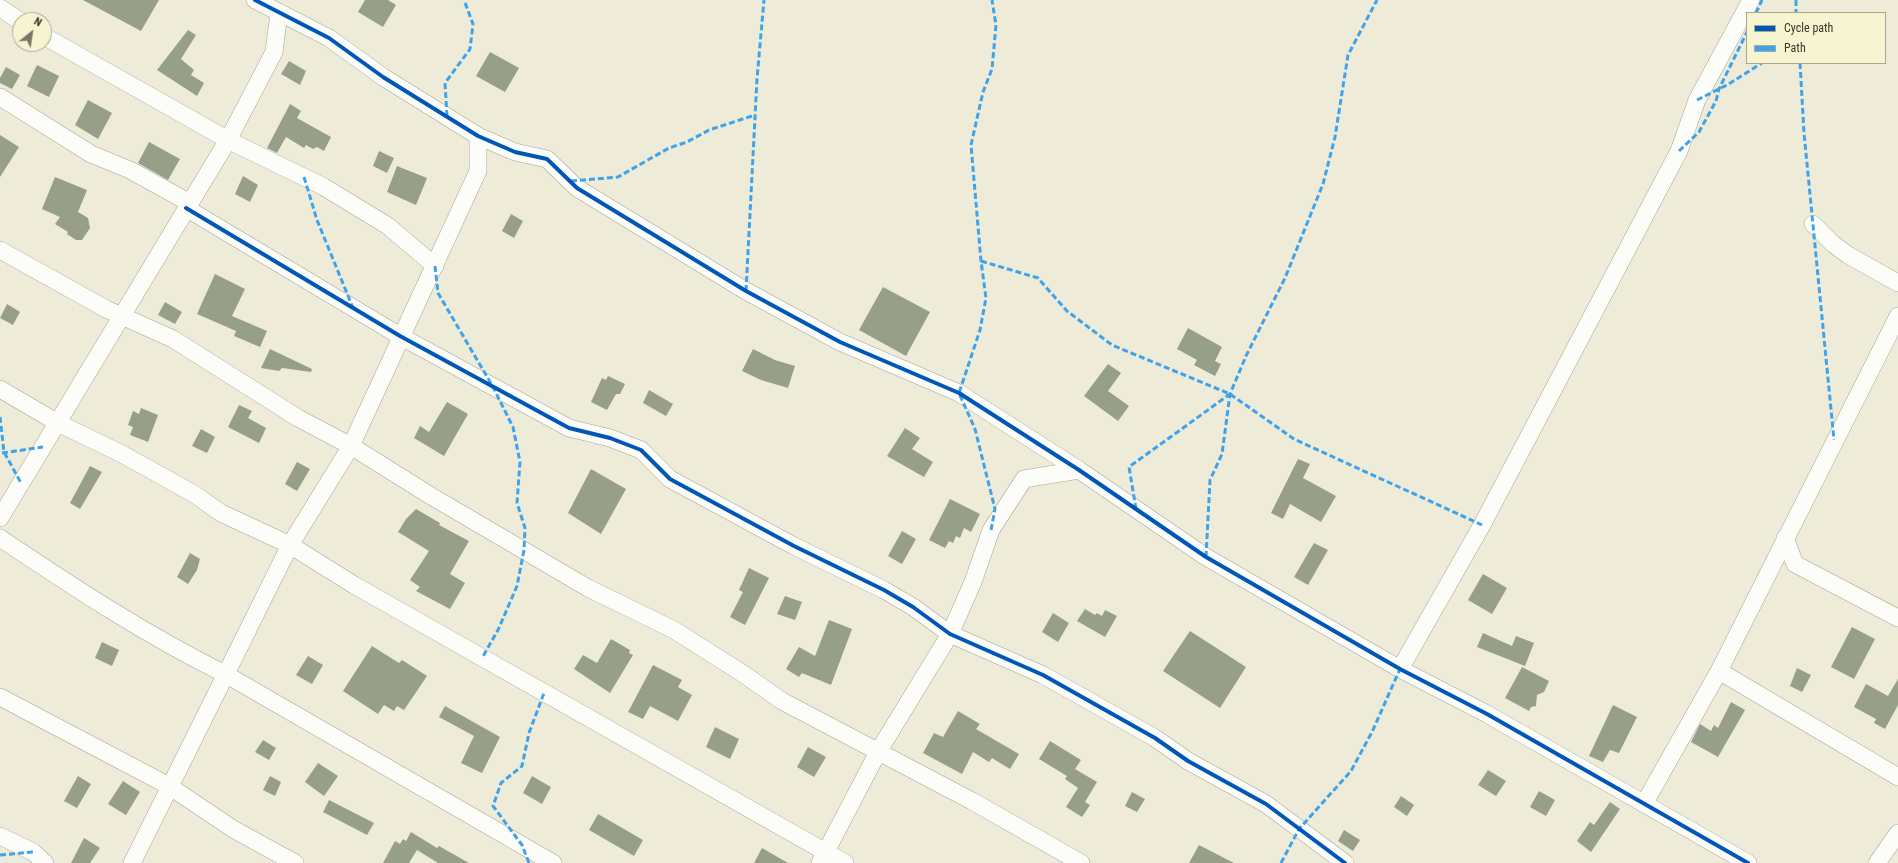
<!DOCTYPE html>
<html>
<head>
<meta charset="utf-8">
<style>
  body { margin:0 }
  #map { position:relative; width:1898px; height:863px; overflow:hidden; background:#eeecd9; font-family:"Roboto Condensed",sans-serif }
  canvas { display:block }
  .legend { position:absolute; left:1746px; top:12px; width:140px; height:52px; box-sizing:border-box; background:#f6f4d1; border:1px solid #aaa88e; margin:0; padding:5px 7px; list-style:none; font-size:12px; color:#383729 }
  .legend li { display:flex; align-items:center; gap:8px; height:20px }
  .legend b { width:20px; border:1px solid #aaa88e }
  .north { position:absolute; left:12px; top:12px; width:40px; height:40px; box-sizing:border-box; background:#f6f4d1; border:1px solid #aaa88e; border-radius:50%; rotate:30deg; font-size:11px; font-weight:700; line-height:16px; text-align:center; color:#383729 }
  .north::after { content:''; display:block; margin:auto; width:14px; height:18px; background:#787667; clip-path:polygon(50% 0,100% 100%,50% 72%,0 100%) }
</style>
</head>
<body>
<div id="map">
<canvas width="1898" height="863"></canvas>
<ul class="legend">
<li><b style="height:5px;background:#0057b8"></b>Cycle path</li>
<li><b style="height:5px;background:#3fa3eb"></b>Path</li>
</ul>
<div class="north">N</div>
</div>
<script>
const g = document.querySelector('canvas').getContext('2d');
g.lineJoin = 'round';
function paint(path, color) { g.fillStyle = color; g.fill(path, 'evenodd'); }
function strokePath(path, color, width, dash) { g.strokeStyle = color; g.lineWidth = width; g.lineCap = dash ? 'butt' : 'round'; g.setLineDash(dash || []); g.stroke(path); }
paint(new Path2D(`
  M83 0H159L141 31Z
  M365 0H388L396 5 383 27 358 12Z
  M188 30 196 35 181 59 194 70 191 75 204 83 197 96 157 70Z
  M490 52 519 68 505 92 476 76Z
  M289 61 306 71 300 85 281 74Z
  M37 65 59 76 49 97 27 86Z
  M6 67 20 75 12 89 0 83V78Z
  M88 100 112 113 98 139 75 125Z
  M290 104 301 111 297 118 331 137 324 151 317 147 313 149 306 145 304 148 286 137 277 153 267 148Z
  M0 135 19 147 0 177Z
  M149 142 180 159 168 180 138 163Z
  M379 151 394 158 387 173 373 166Z
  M397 166 427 178 416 205 387 192Z
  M243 176 258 185 250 202 235 194Z
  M55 177 87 190 78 212 88 218 90 228 82 240H76L67 234 68 232 55 224 60 217 42 209Z
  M511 214 523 221 514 238 502 231Z
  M215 274 245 289 232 316 267 331 260 347 234 336 236 331 197 314Z
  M883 287 930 312 906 356 859 330Z
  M165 302 182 312 175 324 158 315Z
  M7 304 20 312 13 325 0 318Z
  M1188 328 1222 347 1215 361 1221 364 1215 376 1194 365 1197 360 1177 349Z
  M270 349 312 369 311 372 282 368 279 371 261 368Z
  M753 349 775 360 795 366 788 388 761 380 742 371Z
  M1108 364 1121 373 1108 391 1129 406 1118 421 1084 396Z
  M608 376 625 384 620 394H616L607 410 591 402 602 378 606 380Z
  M649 390 673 404 666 416 643 403Z
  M447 402 468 414 444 456 414 438 420 426 429 432Z
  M239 405 252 411 248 418 266 428 259 443 228 427Z
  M141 408 158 415 148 442 130 435 133 427 128 425 133 411 139 414Z
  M905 428 920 438 912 449 933 462 924 477 887 456Z
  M201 429 215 437 207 453 192 446Z
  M1298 459 1310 464 1303 478 1336 496 1321 522 1290 504 1283 519 1271 513Z
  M297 462 310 469 297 491 285 484Z
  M90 466 102 472 80 509 70 503Z
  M591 469 626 489 601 534 568 513Z
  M950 499 980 514 971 532 964 528 960 538 956 536 953 543 949 541 945 548 929 540Z
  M416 509 440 523 439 525 469 541 450 574 465 583 450 609 416 591 420 587 410 580 429 551 398 532 406 519Z
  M902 531 916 539 902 564 888 556Z
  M1314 543 1328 550 1308 585 1294 577Z
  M190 553 200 559 197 570 188 584 177 577Z
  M749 568 769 578 745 625 730 617 743 592 739 590Z
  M1483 574 1507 588 1492 614 1468 600Z
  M785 596 802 602 795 620 777 614Z
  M1085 609 1095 615 1097 613 1102 616 1105 610 1117 616 1105 637 1077 621Z
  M1053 613 1069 623 1058 642 1042 632Z
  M829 620 852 629 831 685 802 673 799 677 786 669 799 647 815 656Z
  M1852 627 1875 639 1854 679 1831 667Z
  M1190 631 1246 667 1220 708 1163 671Z
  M1483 633 1512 646 1516 636 1534 643 1525 666 1477 647Z
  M611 639 630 650 629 653 633 655 610 693 574 669 583 655 597 663Z
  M102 642 119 650 112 666 95 658Z
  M372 646 399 663 402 660 427 676 404 710 397 706 394 711 384 705 378 714 343 691Z
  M308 656 323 665 312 684 296 675Z
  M653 665 682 680 678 687 692 695 678 721 650 706 643 719 628 712Z
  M1522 667 1549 681 1544 692 1537 695 1536 706 1531 707 1529 711 1505 698Z
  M1797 668 1811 675 1802 692 1790 686Z
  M1898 679V705L1885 729 1874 723 1876 719 1854 707 1866 684 1888 696Z
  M1731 702 1745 710 1718 757 1691 742 1700 724 1711 731 1714 725 1718 728Z
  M1613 705 1637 717 1619 753 1610 750 1603 762 1589 756Z
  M445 706 500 737 482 773 461 763 474 736 439 717Z
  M958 711 980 724 976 729 1019 754 1010 769 992 758 989 762 973 752 962 774 923 753 934 733 943 737Z
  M715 727 739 739 730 759 706 747Z
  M263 740 276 748 269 760 255 752Z
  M1050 741 1081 760 1075 769 1097 782 1085 802 1090 805 1082 817 1066 807 1078 788 1065 779 1067 776 1039 759Z
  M808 747 826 757 814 777 797 767Z
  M318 763 338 776 324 796 305 782Z
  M1488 770 1506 781 1496 796 1478 785Z
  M78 776 91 784 77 808 64 801Z
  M270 776 281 782 275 796 263 790Z
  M532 776 551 787 542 804 523 793Z
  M123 781 140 792 126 815 108 804Z
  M1539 791 1555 800 1546 816 1530 807Z
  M1132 792 1145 799 1137 812 1125 806Z
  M1401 796 1414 805 1407 816 1394 807Z
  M329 800 374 823 367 835 323 812Z
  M1610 802 1620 809 1591 852 1577 841 1590 822 1594 825Z
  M598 814 643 840 634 856 589 830Z
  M1344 830 1360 840 1353 851 1338 841Z
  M411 832 437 848 439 846 469 863H438L417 850 409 863H383L395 841 400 844 403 839 406 841Z
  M84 838 100 848 90 863H71Z
  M1199 845 1234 863H1189Z
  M762 848 788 863H754Z`), '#979f8a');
const street = new Path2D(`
  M255 0 329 38 383 77 478 136 515 152 547 159 577 188 746 291 840 342 959 393 1079 470 1206 557 1400 669 1487 714 1748 863
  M0 8 20 21
  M44 36 228 140 324 187 388 226 435 266
  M0 97 91 154 130 170 190 203
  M186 208 400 336 569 428 610 438 641 450 670 479 794 546 884 590 913 607 950 634 1043 675 1155 738 1188 761 1266 804 1345 863
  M1813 224 1833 244 1848 255 1898 283
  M0 250 106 309 173 339 298 418 351 446 431 496 588 588 674 630 742 673 782 701 972 801 1081 863
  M0 389 58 423 122 454 194 494 221 513 290 545 354 585 845 863
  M0 518 228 140 274 52 279 13
  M0 538C73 587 146 635 225 674L553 863
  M1785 538 1795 564 1898 618
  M1400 669 1482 525 1679 151 1697 100 1751 0
  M1719 671 1898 777
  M0 697 169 786 233 829 295 863
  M1644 804 1719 671 1898 316
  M0 836 33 852 45 863
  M132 863 290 545 351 446 478 171V136
  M820 863 878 752 950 634 973 582 991 530 1024 479 1079 470
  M1877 863 1898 833`);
strokePath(street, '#a6a496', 18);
strokePath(street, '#fcfcf9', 17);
strokePath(new Path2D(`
  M1796 0V13
  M1756 13 1762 0
  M1800 63 1804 133 1834 440
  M1697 100 1727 85 1762 63
  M447 116 445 83 470 49 473 24 464 0
  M1679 151 1699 132 1716 101 1719 89 1747 32
  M304 177 317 220 353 308
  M571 181 618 177 669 148 687 142 709 130 755 115
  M981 261 1038 278 1067 311 1112 345 1230 394 1294 439 1482 525
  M435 266 438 293 493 387 513 427 520 462 517 503 525 528 524 550 517 586 498 630 482 658
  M746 291 757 79 764 0
  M0 417 4 452 21 483
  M2 453 43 447
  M1136 509 1129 467 1230 394
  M991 530 995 509 975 429 959 393 980 330 986 298 981 261 971 145 983 92 992 69 996 25 992 0
  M1206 557 1210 480 1222 454 1230 394 1246 356 1285 278 1323 184 1335 137 1348 55 1377 0
  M0 855 33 852
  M529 863 522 845 493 806 501 783 522 766 529 733 544 693
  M1281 863 1299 829 1351 771 1372 732 1400 669`), '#3fa3eb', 3, [6, 3]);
strokePath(new Path2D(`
  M255 0 329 38 383 77 478 136 515 152 547 159 577 188 746 291 840 342 959 393 1079 470 1206 557 1400 669 1487 714 1748 863
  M186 208 400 336 569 428 610 438 641 450 670 479 794 546 884 590 913 607 950 634 1043 675 1155 738 1188 761 1266 804 1345 863`), '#0057b8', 4);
</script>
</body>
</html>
